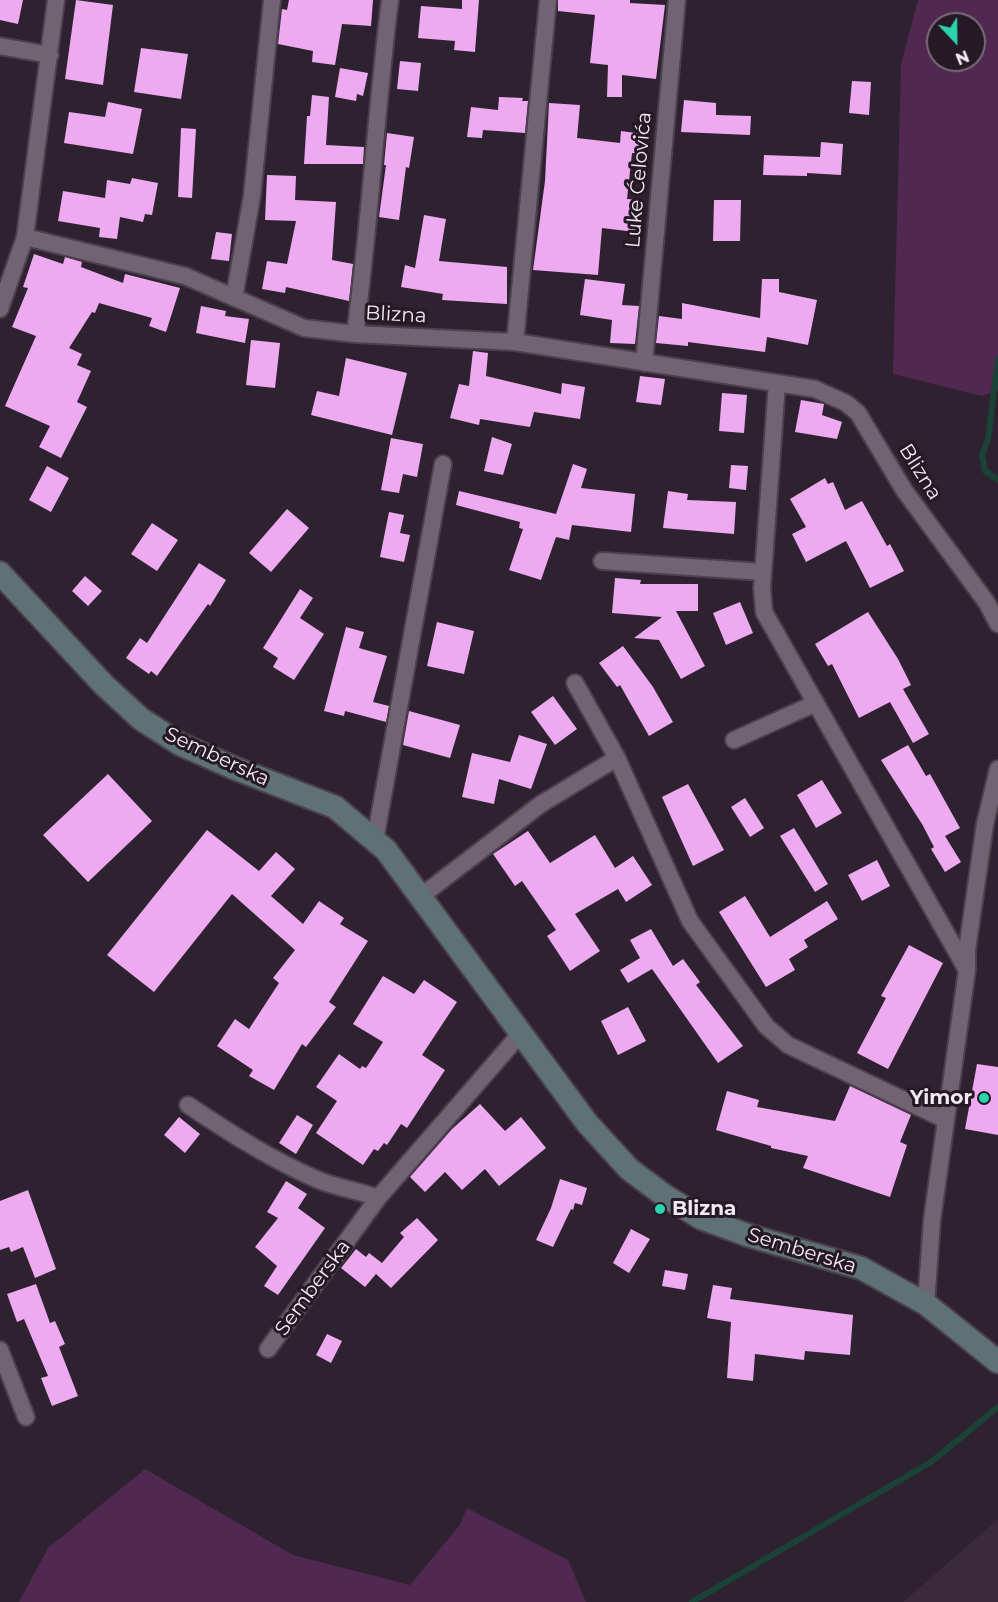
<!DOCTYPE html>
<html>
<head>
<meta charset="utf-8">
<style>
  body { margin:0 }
  #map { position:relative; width:998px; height:1602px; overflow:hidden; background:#2f2230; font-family:Montserrat,sans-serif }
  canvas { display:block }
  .north { position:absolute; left:926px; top:12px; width:60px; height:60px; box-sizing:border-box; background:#261926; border:2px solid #786c78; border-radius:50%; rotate:158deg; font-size:16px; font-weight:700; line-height:24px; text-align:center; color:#f2e9f2 }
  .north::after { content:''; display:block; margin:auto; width:21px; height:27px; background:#2ad5ac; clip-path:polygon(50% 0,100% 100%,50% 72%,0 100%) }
</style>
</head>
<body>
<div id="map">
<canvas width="998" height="1602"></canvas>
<div class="north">N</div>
</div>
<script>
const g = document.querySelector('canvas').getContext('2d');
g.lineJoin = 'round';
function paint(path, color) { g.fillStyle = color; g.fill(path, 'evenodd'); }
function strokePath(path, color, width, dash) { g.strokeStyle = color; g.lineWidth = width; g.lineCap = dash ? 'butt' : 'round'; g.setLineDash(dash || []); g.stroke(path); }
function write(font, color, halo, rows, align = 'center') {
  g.font = font + ' Montserrat,sans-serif'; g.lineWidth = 6; g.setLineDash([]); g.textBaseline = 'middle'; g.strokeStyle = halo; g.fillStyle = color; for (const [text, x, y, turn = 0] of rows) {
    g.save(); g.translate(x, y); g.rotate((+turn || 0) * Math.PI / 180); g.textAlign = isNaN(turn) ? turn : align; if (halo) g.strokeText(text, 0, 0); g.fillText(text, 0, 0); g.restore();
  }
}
paint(new Path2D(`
  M998 1519V1602H903Z`), '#3b293c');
paint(new Path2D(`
  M918 0H998V390L982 396 893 374 901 64ZM938 24H974V60H938Z
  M145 1469 293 1555 410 1585 459 1526 467 1508 568 1560 586 1602H19L48 1548Z`), '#502852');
strokePath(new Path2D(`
  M998 359 988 440 982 454 985 471 998 480
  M692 1602 931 1462 998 1407`), '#1b4236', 6);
paint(new Path2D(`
  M0 0H23L18 24 0 20Z
  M76 0 113 5 103 85 65 79Z
  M289 0H373L371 26 342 24 335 65 312 62 313 51 278 44 282 9 287 10Z
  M462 0H479L475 52 454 50 455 41 418 38 421 6 462 9Z
  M558 0H630V3L665 5 656 79 622 75V97H607L608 65 590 63 595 15 558 11Z
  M141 48 188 54 181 99 134 92Z
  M400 61 421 63 418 91 397 89Z
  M340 68 368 73 363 96 357 94 356 101 335 97Z
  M852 81 871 82 869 115 849 113Z
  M312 95 329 97 326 145 364 147 363 164H304L307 116H310Z
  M499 97 523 98 522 101H528L525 133 483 130 482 138 467 137 471 107 498 110Z
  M684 100 716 103V115L751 116 750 135 681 132Z
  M108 102 142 109 133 154 64 143 69 112 105 117Z
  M549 103 580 105 577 138 620 143 621 131 643 134 640 154 632 153 627 199 640 200 635 232 602 228 598 275 533 270 545 181Z
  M181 128 196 129 192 198 178 197Z
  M387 133 414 137 409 168 406 167 399 220 379 217 386 165H384Z
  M821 142 843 144 841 175 807 173V176L763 175 764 155 820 157Z
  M267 175 296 176 295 200 336 202 332 260 353 264 349 301 286 287 285 293 262 289 267 261 287 264 296 221 265 220Z
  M132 178 158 183 152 215 145 214 143 222 120 217 117 239 99 237 100 228 58 221 63 191 105 198 107 180 130 184Z
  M714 200H741L740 241H713Z
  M424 215 446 219 439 261 507 267V304L442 300 443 294 401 287 405 265 415 268Z
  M216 232 232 234 229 261 211 259Z
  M34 254 63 264 65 257 82 262 81 267 123 283 125 274 180 288 166 332 149 326 152 318 99 303 95 313 92 312 69 348 82 354 77 365 91 371 77 402 87 407 61 458 39 447 50 426 5 406 36 336 12 327 28 288 23 287Z
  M585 279 625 284 622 305 639 306 635 344 610 343 612 320 580 315Z
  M762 279H779V292L817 300 808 345 767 337 765 352 688 342V346L656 343 659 316 682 319V303L760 318Z
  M201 306 226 311 225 316 249 319 245 343 196 333Z
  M251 340 280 343 275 388 246 385Z
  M473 351 488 353 486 376 561 394 562 383 585 387 580 419 534 412 530 427 480 419 479 425 450 418 459 384 469 386Z
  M346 358 407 373 392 435 311 415 317 391 339 396Z
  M640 376 665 379 661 405 636 402Z
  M722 393 747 395 744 433 719 431Z
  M801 400 824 404 822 415 842 422 837 439 795 432Z
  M492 437 512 444 503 475 484 471Z
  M391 438 423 444 417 477 403 474 399 493 381 490Z
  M573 464 587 469 581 488 635 494 631 532 572 525 569 540 556 537 541 580 509 570 523 529 519 528 520 522 456 505 459 491 556 514Z
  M731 465 748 466 746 490 729 488Z
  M47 466 69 478 51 512 29 500Z
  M825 478 828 484 833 482 845 510 862 501 887 546 890 544 904 571 870 588 846 541 806 562 792 534 806 527 790 499Z
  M668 491 688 494 687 500 736 502 734 534 663 528Z
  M287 509 309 528 271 572 249 553Z
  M389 512 404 515 400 533 410 535 404 562 380 557Z
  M152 523 178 540 157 571 131 554Z
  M199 563 226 580 210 606 208 604 157 676 151 671 149 674 126 658 140 638 147 643Z
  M85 576 102 591 88 606 72 591Z
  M615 578 641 580 640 584H698V611H676L705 666 681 679 659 640 634 638 662 617 612 613Z
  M300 589 313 598 300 618 324 634 294 680 273 667 278 658 263 648Z
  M740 602 753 633 726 645 713 613Z
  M868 612 898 659 911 685 903 689 929 734 913 743 890 702 859 718 832 664 828 666 815 644Z
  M437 622 474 631 464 674 427 666Z
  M346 627 364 632 359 648 387 656 373 702 389 706 386 722 345 711 344 716 324 711Z
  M623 646 653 687 673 722 649 736 620 685 617 687 599 663Z
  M553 696 577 729 555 745 531 712Z
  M409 711 460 725 450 758 403 745Z
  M519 735 547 744 531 789 499 779 494 804 462 797 472 753 510 762Z
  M908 745 926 776 930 774 960 828 945 836 961 862 945 872 931 849 934 847 922 824 881 760Z
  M108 774 152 821 88 882 43 835Z
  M822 780 842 813 816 828 797 795Z
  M688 784 724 850 693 866 662 797Z
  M745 798 764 828 750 837 731 807Z
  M794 828 828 884 815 892 780 836Z
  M207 830 259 871 276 852 295 869 271 896 303 924 319 901 344 918 340 924 368 941 329 1002 336 1007 306 1047 302 1044 274 1090 249 1076 253 1070 217 1046 235 1019 249 1029 279 983 273 978 295 950 232 894 154 992 107 955Z
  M528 831 550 863 595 835 615 868 633 856 652 885 626 902 618 889 575 914 600 951 570 971 547 936 556 930 522 881 515 886 493 854Z
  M877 860 890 886 862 901 848 875Z
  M745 896 770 937 827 901 838 919 804 940 808 947 789 959 795 970 766 987 719 912Z
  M651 929 673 966 683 959 700 982 696 985 743 1046 718 1063 652 969 628 983 620 970 640 958 630 940Z
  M909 945 943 963 888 1069 857 1053 886 998 881 996Z
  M383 976 414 994 424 980 457 1002 422 1055 445 1070 407 1128 401 1124 387 1145 384 1143 378 1151 374 1149 363 1165 316 1133 337 1101 316 1087 339 1054 360 1069 362 1066 366 1068 383 1042 353 1024Z
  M628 1007 646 1041 618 1055 601 1021Z
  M977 1064 998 1067V1135L965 1129Z
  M850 1086 911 1115 900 1142 907 1145 890 1197 803 1168 808 1156 771 1148V1146L716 1130 727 1091 759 1100 757 1107 835 1121Z
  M480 1104 505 1131 521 1117 546 1148 499 1186 485 1169 462 1190 445 1172 425 1192 410 1177 452 1129Z
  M297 1115 313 1125 296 1154 279 1143Z
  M179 1117 200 1134 185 1153 164 1135Z
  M560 1179 587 1188 582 1205 575 1203 573 1210 571 1209 553 1247 536 1240 551 1208Z
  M286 1181 307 1194 298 1208 325 1228 278 1295 264 1286 277 1266 255 1247 278 1218 267 1212Z
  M28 1190 56 1269 35 1278 23 1247 11 1252 9 1247 0 1250V1201Z
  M417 1218 438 1240 391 1288 376 1274 365 1287 341 1268 356 1249 366 1257 369 1253 382 1263 404 1237 400 1233Z
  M631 1229 650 1239 629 1273 613 1263Z
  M665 1270 688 1274 685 1290 662 1286Z
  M36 1284 50 1323 55 1321 65 1344 59 1347 78 1396 52 1406 41 1378 48 1376 24 1319 17 1322 7 1294Z
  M713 1285 732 1288 730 1299 853 1315 850 1355 805 1351 804 1360 755 1354 753 1381 727 1378 731 1322 707 1318Z
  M327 1334 342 1341 331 1363 316 1355Z`), '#edaaf0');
const street = new Path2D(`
  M0 46 50 55
  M25 237 185 276 304 328 355 334 515 342 815 389 846 403 858 413 904 490 987 603 998 624
  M234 298 252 196 272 0
  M0 309 25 237 56 0
  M355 334C370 223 376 111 390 0
  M515 342 548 0
  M644 363 677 0
  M777 383 762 588 764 612 967 970
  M602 561 763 572
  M575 683 617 758 690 921 766 1026 788 1045 946 1120
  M734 740 816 703
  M375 840 443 464
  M420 897 541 804 617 758
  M188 1105C230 1133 270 1159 316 1179 336 1188 358 1190 378 1198L521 1033
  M926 1304 932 1220 967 970V950L985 824 998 769
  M268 1349 378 1198
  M0 1350 26 1417`);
const secondary = new Path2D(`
  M0 573 103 684 141 719 180 744 234 768 335 807 386 850 587 1123 629 1169 665 1196 701 1218 747 1235 861 1268 926 1304 998 1362`);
strokePath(street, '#4c404c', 20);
strokePath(secondary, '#4c404c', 26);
strokePath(street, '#726372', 16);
strokePath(secondary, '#5e7275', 22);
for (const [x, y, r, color] of [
  [984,1098,6,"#2ad5ac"],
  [660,1209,6,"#2ad5ac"]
]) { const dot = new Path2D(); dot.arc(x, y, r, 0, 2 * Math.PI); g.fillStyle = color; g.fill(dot); strokePath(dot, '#261926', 2); }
write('20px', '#f2e9f2', '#261926', [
  ["Luke Ćelovića",639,180,-85],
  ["Blizna",396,315,3],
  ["Blizna",920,472,58],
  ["Semberska",217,757,25],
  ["Semberska",802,1251,17],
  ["Semberska",313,1288,-54]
]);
write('bold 20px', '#f2e9f2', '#261926', [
  ["Yimor",972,1098],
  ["Blizna",672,1209,"left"]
], 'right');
</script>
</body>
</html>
